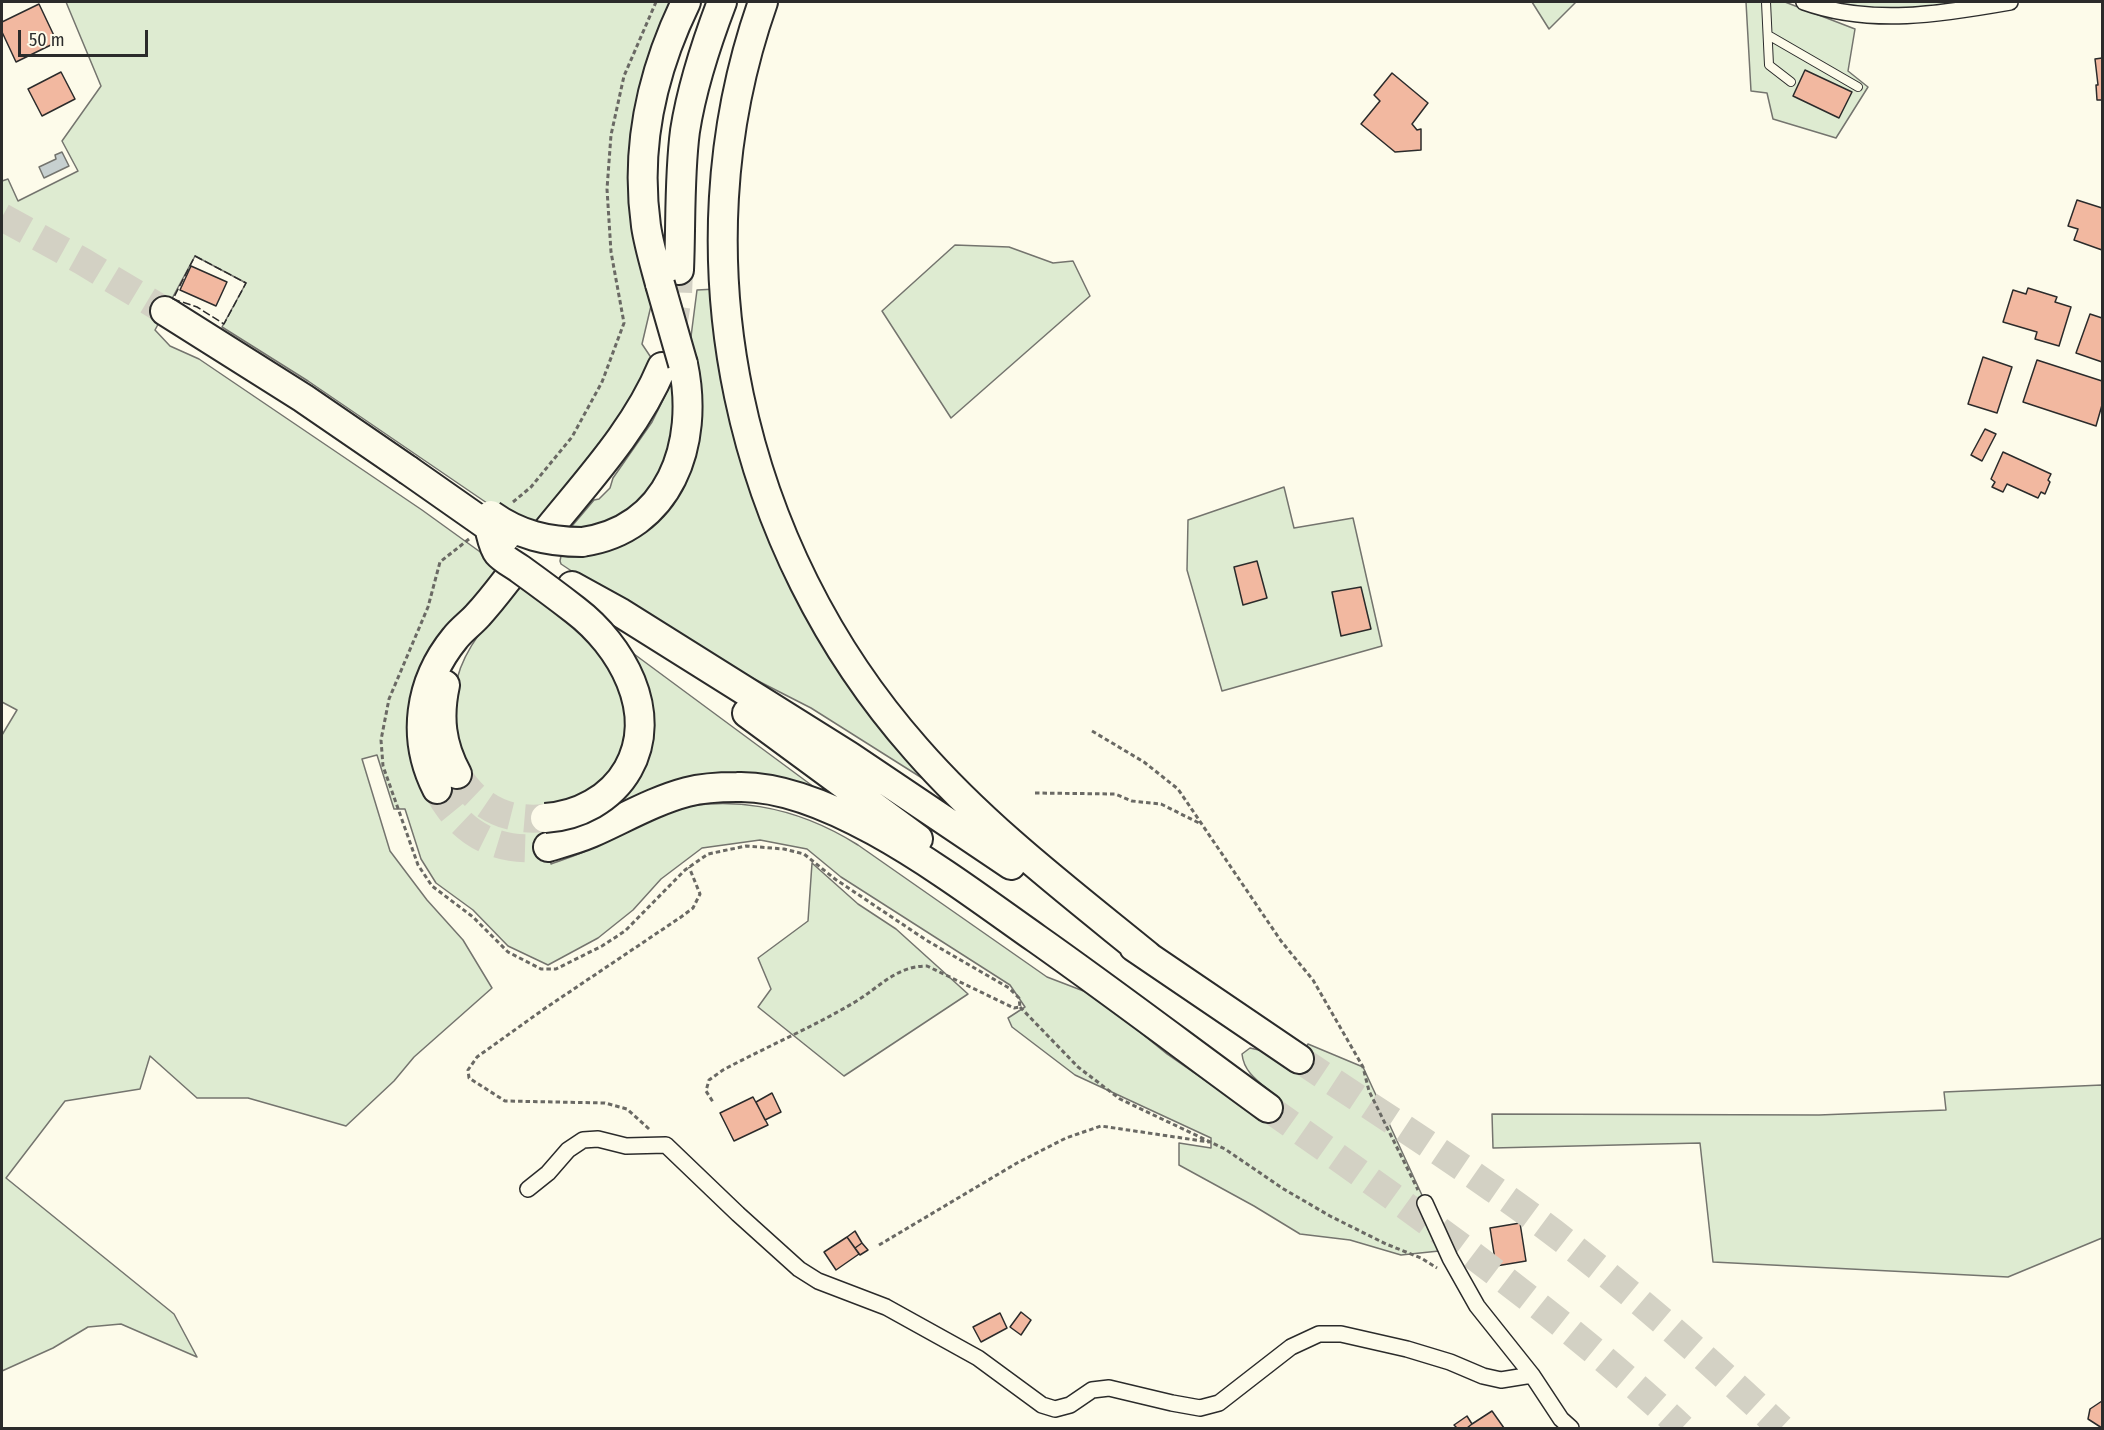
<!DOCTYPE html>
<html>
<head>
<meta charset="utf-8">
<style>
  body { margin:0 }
  #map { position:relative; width:2104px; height:1430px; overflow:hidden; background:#fdfbea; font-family:"Fira Sans Condensed",sans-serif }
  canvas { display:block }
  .frame { position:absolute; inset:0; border:3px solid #2b2b2b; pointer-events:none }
  .scale { position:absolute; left:18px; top:30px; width:130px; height:27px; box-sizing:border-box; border:3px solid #2b2b2b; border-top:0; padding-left:8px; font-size:18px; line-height:21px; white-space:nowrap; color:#2b2b2b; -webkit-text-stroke:4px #fdfbea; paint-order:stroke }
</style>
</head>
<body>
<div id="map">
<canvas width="2104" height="1430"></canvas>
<div class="frame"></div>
<div class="scale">50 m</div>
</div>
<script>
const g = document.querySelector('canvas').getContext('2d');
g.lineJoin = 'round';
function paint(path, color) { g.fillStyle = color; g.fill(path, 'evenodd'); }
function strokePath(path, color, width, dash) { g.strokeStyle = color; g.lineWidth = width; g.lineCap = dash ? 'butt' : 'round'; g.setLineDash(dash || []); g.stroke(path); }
const green = new Path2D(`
  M66 2H676L650 66 654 293 642 344 652 359C622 422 577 474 534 528L506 516 308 381 222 327 246 283 195 256 155 330 170 346 199 359 422 510 501 567 448 632 453 745C454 725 452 698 457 679 467 640 500 609 525 580L615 667 629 728 614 771 582 797 543 806 551 864C564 859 578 855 590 849 611 838 632 822 655 814 726 792 796 806 858 845L1047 977 1094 995 1167 1054 1229 1097 1263 1116 1276 1096C1261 1083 1244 1074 1242 1054L1250 1048 1299 1059 1308 1044 1363 1067 1444 1243 1439 1251 1401 1255 1350 1240 1300 1234 1254 1206 1179 1165V1143L1211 1148V1138L1075 1075 1012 1027 1008 1018 1025 1007 1010 985 841 877 807 849 760 840 702 848 661 879 633 910 598 938 548 965 508 946 473 910 436 883 421 859 405 809H394L377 755 362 759 390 851 427 900 463 940 492 988 414 1057 394 1081 346 1126 248 1098H197L150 1056 140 1089 65 1101 6 1178 174 1314 197 1357 121 1324 88 1327 53 1348 2 1371V735L17 710 2 702V181L8 179 18 201 78 171 62 141 101 86Z
  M1532 2H1576L1549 29Z
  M1746 2H1785L1855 29 1848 71 1868 87 1836 138 1773 119 1767 93 1751 91Z
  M1804 2H2010L1896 16Z
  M955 245 1009 247 1053 263 1073 261 1090 296 951 418 882 311Z
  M716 289 739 436 924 777 922 778 811 708 666 634 561 564 560 561 562 551 657 517 689 352 697 290Z
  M672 382 676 415 662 476 626 516 567 532 594 500 599 499 610 488 613 478 652 422Z
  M1284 487 1294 528 1353 518 1382 646 1222 691 1187 570 1188 520Z
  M634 654 814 787V789L595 817 623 791Z
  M812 863 858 904 896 929 968 994 844 1076 758 1007 771 989 758 958 808 921Z
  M2102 1085V1238L2008 1277 1713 1262 1700 1143 1493 1148 1492 1114 1819 1115 1946 1110 1944 1092Z`);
paint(green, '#deebd1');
strokePath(green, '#74746e', 1.5);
const water = new Path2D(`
  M62 152 69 166 44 178 39 167 56 159 55 155Z`);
paint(water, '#c7d0d0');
strokePath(water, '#74746e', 1.5);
const building = new Path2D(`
  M39 4 57 42 16 62 2 32V22Z
  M2102 58V100H2097L2096 85H2098L2095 59Z
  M1805 70 1852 92 1839 118 1793 96Z
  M61 72 75 99 42 116 28 89Z
  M1392 73 1428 103 1412 124 1417 130 1421 129V150L1395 152 1361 124 1380 101 1374 95Z
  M2077 200 2102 208V250L2074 240 2078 229 2068 226Z
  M191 266 227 282 216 306 180 290Z
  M2028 288 2057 297 2055 302 2071 307 2059 346 2035 339 2037 332 2003 322 2013 290 2026 294Z
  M2090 314 2102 318V362L2076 353Z
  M1983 357 2012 367 1997 413 1968 404Z
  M2037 360 2102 381V405L2096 426 2023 402Z
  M1985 429 1996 434 1982 461 1971 455Z
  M2003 452 2051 474 2048 480 2050 482 2045 494 2041 492 2038 498 2007 484 2003 492 1992 487 1995 482 1991 479Z
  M1257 561 1267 598 1243 605 1234 567Z
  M1361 587 1371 629 1341 636 1332 592Z
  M772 1093 781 1112 765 1120 756 1102Z
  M753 1097 768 1125 734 1141 720 1113Z
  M1520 1223 1526 1261 1496 1266 1490 1228Z
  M855 1231 862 1243 855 1248 847 1237Z
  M847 1237 859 1254 836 1270 824 1252Z
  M862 1243 868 1250 860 1255 855 1248Z
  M1021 1312 1031 1320 1021 1335 1010 1327Z
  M1000 1313 1007 1328 981 1342 973 1327Z
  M2102 1401V1428L2088 1419 2090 1409Z
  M1492 1411 1504 1428H1467L1472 1424Z
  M1467 1416 1472 1424 1467 1428H1457L1454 1425Z`);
paint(building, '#f2b8a0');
strokePath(building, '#2b2b2b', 1.5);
strokePath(new Path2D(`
  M2 217 82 261 165 311
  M672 334 678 295 679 270
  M457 774C478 807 506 822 545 818
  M437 789C460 834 497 854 548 847
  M1299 1059C1363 1102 1428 1143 1492 1188 1595 1259 1690 1343 1781 1428
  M1268 1108C1411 1209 1554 1309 1682 1428`), '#d3d1c4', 28, [28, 14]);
const lane = new Path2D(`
  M1766 2 1769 65 1791 82
  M1768 35 1858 87`);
const street = new Path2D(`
  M1804 2C1871 26 1942 14 2010 2
  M528 1189 548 1173 568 1150 583 1140 598 1139 626 1146 666 1145 738 1214 799 1269 818 1281 886 1307 978 1358 1042 1405 1055 1409 1070 1405 1092 1390 1109 1388 1172 1403 1200 1408 1219 1403 1291 1347 1319 1334H1341L1407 1349 1450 1362 1483 1376 1501 1380 1532 1375 1561 1419 1571 1428
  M1425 1203 1450 1258 1477 1306 1532 1375`);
const highway = new Path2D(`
  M763 2C673 257 738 548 916 749 985 828 1068 891 1149 957
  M679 270C681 224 679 177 685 131 692 86 706 44 722 2
  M660 284C655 265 649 246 646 226 635 148 652 72 686 2
  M165 311 303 398 408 470
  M547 531C589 479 636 429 662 367
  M582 542C670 529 700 444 683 364
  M572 586 621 613 849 756 1011 865
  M445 685C438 717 441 745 457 774
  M747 713 918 839
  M437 789C411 738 419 682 455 638 462 629 471 623 478 615 491 601 502 586 513 572
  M548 847C562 843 577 839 591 833 623 819 653 801 687 792 702 788 721 787 737 787 832 784 961 886 1037 939 1115 994 1191 1052 1268 1108
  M1134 947 1299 1059`);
strokePath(lane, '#2b2b2b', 10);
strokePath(street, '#2b2b2b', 18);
strokePath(highway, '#2b2b2b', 32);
strokePath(new Path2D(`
  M513 502 531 487 572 437 602 382 624 323 611 252 607 189 611 135 624 76 656 2
  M469 539 440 562 428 607 389 699 381 740 383 766 418 865 432 886 473 917 508 952 541 969H556L602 946 625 931 685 870 708 854 746 846 784 849 804 854 835 879 926 940 1009 988 1019 998 1020 1007 1014 1008 927 966C896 966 880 987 855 1002 813 1027 766 1047 723 1070L709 1080 706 1091 713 1102
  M1092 731 1144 762 1178 789 1281 941 1313 980 1363 1067 1369 1091 1418 1190
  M1035 793 1115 794 1132 801 1161 804 1201 824
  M1020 1007 1078 1067 1120 1099 1225 1149 1282 1188 1330 1216 1386 1244 1421 1258 1437 1268
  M649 1129 627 1109 605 1103 505 1101 469 1078 468 1070 477 1057 544 1009 681 917 693 908 700 894 689 867
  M879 1245 1017 1163 1066 1138 1101 1126 1209 1142`), '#6a6964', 3, [4.5, 3]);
strokePath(lane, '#fdfbea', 8);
strokePath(street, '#fdfbea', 15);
strokePath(highway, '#fdfbea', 28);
const highwayBridge = new Path2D(`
  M660 284 683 364
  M408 470 505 538
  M491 515C519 535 548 542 582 542
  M489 527C491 534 493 547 498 553 503 559 513 564 520 569 538 582 557 596 575 610 621 645 660 712 628 769 611 799 578 816 545 818`);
strokePath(highwayBridge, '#2b2b2b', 32, []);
strokePath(highwayBridge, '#fdfbea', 28);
strokePath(new Path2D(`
  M195 256 246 283 224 324 197 307 173 299Z`), '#2b2b2b', 1.5, [8, 3]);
</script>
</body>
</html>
